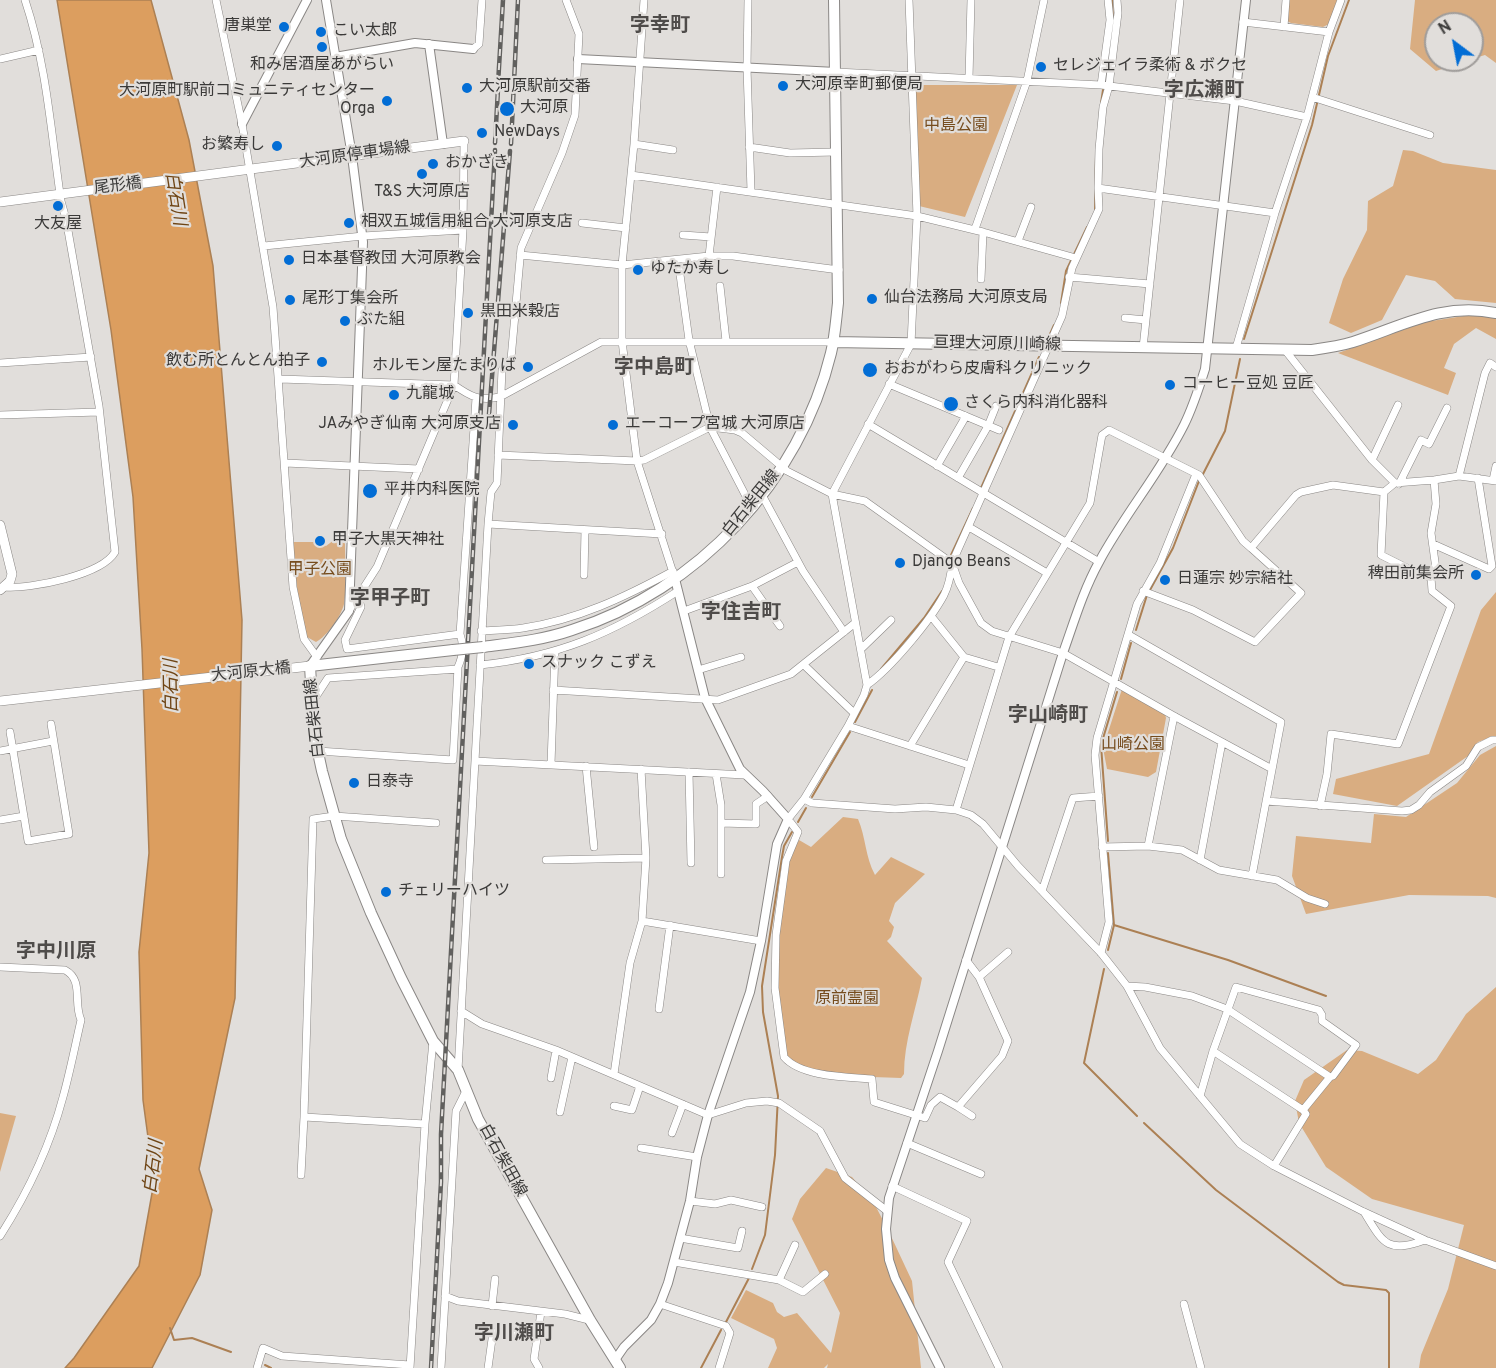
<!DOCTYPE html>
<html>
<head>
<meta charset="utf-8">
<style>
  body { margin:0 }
  #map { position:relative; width:1496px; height:1368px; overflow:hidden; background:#e1dedb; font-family:Overpass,sans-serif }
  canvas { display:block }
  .north { position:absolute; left:1424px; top:12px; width:60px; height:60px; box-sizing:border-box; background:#e1dedb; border:2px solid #9f9c9a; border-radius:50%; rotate:328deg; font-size:16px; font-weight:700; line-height:24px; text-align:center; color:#3b3a39 }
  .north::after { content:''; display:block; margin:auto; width:21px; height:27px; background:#026dd5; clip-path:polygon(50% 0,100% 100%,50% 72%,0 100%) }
</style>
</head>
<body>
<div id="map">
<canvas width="1496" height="1368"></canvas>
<div class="north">N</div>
</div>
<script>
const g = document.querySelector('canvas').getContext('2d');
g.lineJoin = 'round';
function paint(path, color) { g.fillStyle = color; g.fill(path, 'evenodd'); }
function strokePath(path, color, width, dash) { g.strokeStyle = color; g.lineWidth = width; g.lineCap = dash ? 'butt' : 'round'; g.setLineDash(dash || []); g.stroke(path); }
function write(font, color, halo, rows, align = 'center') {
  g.font = font + ' Overpass,"Noto Sans JP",sans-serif'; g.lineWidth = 4.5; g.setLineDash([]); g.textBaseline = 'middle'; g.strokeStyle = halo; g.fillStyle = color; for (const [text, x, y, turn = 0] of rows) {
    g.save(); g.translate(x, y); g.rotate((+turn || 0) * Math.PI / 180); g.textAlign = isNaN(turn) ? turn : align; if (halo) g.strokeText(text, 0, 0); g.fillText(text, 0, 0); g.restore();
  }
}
paint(new Path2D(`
  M1289 0H1337L1329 24 1323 27 1291 23 1287 21Z
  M1415 0H1496V63L1485 55 1472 59V24H1436V60H1469L1436 71 1410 49Z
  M923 85H1017L965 217 919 206 914 88Z
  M1403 150 1413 151 1443 163 1496 170V303L1455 299 1435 281 1406 275 1382 320 1351 333 1329 323 1343 279 1367 230 1368 201 1393 186Z
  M1470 315 1496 318V339L1476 328 1454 344 1444 368 1456 373 1448 395 1338 353 1425 322Z
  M334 540 345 542C345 558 347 589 344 604 341 617 327 636 316 642L307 637C298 605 295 575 293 542H317L326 546Z
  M1496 592V742L1494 736 1478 742 1468 756 1397 806 1333 794 1336 779 1429 754 1481 610Z
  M1122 689 1165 714 1166 718 1156 772 1148 777 1107 769 1103 748Z
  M1496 746V898L1488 896 1409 895 1306 914 1292 876 1296 836 1371 843 1374 814 1406 817 1457 783 1480 755Z
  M843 817 858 819C866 838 865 856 875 875L891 857 925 874 895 903 889 921 894 927 891 937 887 941 922 978C916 1010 904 1041 904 1074L901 1078C867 1076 812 1079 786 1056L778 1000 779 938 790 857 799 840 811 847Z
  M1496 987V1368H1419L1421 1355 1448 1289 1464 1225 1372 1199 1326 1167 1299 1123 1295 1101 1304 1080 1347 1050 1362 1051 1418 1074 1436 1060 1466 1014Z
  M0 1113 16 1116 0 1172Z
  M826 1168 852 1177 874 1203 890 1234 912 1281 921 1368H827L828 1364 824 1368H768L777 1348 774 1339 731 1318 746 1290 773 1303 777 1312 784 1317 797 1313 831 1353 840 1313 792 1219 800 1199Z`), '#d9ad81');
const water = new Path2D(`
  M57 0H151L189 140 213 266 242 620 235 998 199 1169 212 1210 200 1275 152 1368H65L74 1358 139 1266 154 1182 143 1100 139 952 149 853 142 649 133 497 111 330Z`);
paint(water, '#dc9e5f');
strokePath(water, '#ac8054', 1.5);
strokePath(new Path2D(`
  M1112 0 1113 21
  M1105 81 1110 42
  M1101 103 1103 90
  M1095 211 1096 157
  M1061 303 1066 271 1087 227
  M1050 334 1054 325
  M1244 339 1312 125 1328 56 1349 0
  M1202 476 1225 431 1240 359
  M981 488 1039 357
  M951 555 973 508
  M1150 590 1173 548 1199 481
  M1136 630 1147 595
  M881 669 924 618 942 591
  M1121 679 1131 643
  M855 722 872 690
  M812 797 850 732
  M798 822 806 808
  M1108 841 1101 745 1117 692
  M1114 925 1228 960 1326 996
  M1108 950 1114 925 1108 853
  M1104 969 1084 1063 1137 1116
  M1144 1123 1216 1190 1338 1282 1344 1285 1386 1290 1389 1293V1368
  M752 1269 765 1235 775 1155 778 1096 763 1012 762 986 782 857 784 846 792 832
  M726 1322 749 1278
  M170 1328 174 1340 192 1338 231 1352
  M265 1365 271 1368
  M701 1368 721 1330`), '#ac8054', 2);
const minor = new Path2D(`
  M216 0 242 124 273 307 293 587 304 639 317 657
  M644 0 634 144 622 265V341L637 461 675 579
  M748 0 747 68 751 191
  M909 0 917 216 911 344 832 494 867 685 864 695 848 726 804 799 788 819 798 832 786 861 776 935 775 988 784 1057C801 1077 847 1077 872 1079L874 1102 925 1118 931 1105 940 1097 958 1107 1002 1056 1008 1041 979 977 966 960
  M1243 22 1329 32
  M1284 27 1286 0
  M473 49 479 44 482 0
  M0 59 39 50
  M836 72 1101 85 1235 101 1307 117
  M969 78 971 0
  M1101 85 1110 20 1108 0
  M1312 97 1430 135
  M634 144 673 150
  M749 147 790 153 836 152
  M631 175 917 216 983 232 1076 258
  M1098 188 1275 213
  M582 223 626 228
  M975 229 1027 81 1044 0
  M683 235 711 237
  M1018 241 1031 207
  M264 246 363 236 463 230
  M520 255 622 265 709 256H733L839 270
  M709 256 717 187
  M678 260 689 340 710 427 752 508
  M1069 277 1150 284
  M981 279 983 232
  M720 286 726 341
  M1125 318 1146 320
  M1143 348 1180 0
  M1236 348 1275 213 1307 117 1329 32 1341 0
  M1285 350 1372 460 1395 483
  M0 363 91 357
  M280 379 454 385C471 397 479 401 500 397L601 342H833
  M889 384 999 430
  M0 415 99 412
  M868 424 1099 562
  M498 455 637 461 644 460 710 427 735 430 742 433 787 471 832 494 865 501 952 563 959 583 981 623 992 631 1063 653 1174 716 1272 769
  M1372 460 1398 405
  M285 463 419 469
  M937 466 966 416
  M1459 476 1485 373 1490 363 1496 367
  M958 478 988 426 996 406
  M1493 480 1496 466
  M1399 484 1421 440 1429 444 1447 408
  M1384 492 1381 555 1421 575 1431 577
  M762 495 803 571 844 632
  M488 524 662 534
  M969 527 1047 573
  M1433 544 1489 569 1492 566 1478 478
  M584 575 585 530
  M752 586 780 626
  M5 587C31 589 102 575 115 552L99 406 66 219 61 201C51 133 47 66 25 0
  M1143 591 1193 610 1255 642 1301 593 1251 548
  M358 596 361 607 345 640 347 649 460 634
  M350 609 377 567 454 385 463 230 464 141
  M684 611 752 586 798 562
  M931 616 964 657 998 667
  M481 631C495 630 509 630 523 628 577 620 625 597 673 571
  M1129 635 1281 722 1252 876
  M861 649 891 620
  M480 665C558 657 613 633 678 591
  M804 665 854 713
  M698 670 741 657
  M867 685C891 668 930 621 944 595 949 585 951 574 952 563L1062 316 1072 268 1099 209 1098 188 1099 149 1103 107 1109 86 1118 13 1117 0
  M553 690 718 700 791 674 855 623
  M313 701 328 678 458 669
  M848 726 969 765
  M10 732 28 841 69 834 51 724
  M910 746 964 657
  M0 751 53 741
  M318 751 453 760 458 667C463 656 464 645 460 634L476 398
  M475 761 745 775
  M551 764 555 651
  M586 766 594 847
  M641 769 646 858
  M689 772 691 863
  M716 774 721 805V874
  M804 799 812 803 895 809 926 807 956 810 971 815 983 824 1018 866 1101 953 1127 986 1160 1048 1240 1144 1274 1166 1364 1212 1425 1240 1496 1266
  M1266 801 1402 811 1411 810 1419 805 1430 792 1466 766 1478 747 1492 740H1496
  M1320 806 1327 774 1331 734 1398 744 1451 606 1432 591 1431 577 1436 569 1431 533 1436 504 1434 480
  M956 810 1009 637 1090 503 1102 435 1109 430 1199 475 1243 541 1251 548 1296 495 1301 492 1333 485 1384 492 1395 483 1434 480 1459 476 1496 481
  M0 820 24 816
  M721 823 756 824V804L768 796
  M1148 846 1174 716
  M1102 847 1148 846 1182 850 1219 870 1277 880 1307 898 1325 904
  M546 860 646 858 642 921 630 963 614 1074
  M1200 860 1222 742
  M1042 891 1073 798 1099 796
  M642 921 761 941
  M1101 953 1109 922 1095 755 1097 738 1137 604 1160 563 1196 474
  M0 967 65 970C84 980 73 1003 81 1020 75 1046 70 1072 63 1097 50 1146 27 1194 0 1236
  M979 977 1008 952
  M1127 986 1145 987 1192 996 1227 1009 1330 1077 1303 1110 1306 1114 1274 1166
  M659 1009 670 925
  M461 1011 482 1024 556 1050 708 1115 746 1103 767 1101 779 1103 820 1131 845 1178 887 1211
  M1213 1051 1303 1110
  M458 1070 488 524 491 492 497 483 502 370 511 359 521 248 562 153 575 115 579 34 566 0
  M551 1078 556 1050
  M1200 1096 1213 1051 1236 987 1319 1010 1322 1015V1021L1356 1045 1333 1076 1330 1077
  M614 1106 632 1110 640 1086
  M958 1107 972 1116
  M560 1112 572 1057
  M304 1117 425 1124
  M672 1133 683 1104
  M907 1143 981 1174
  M641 1148 697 1157
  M301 1175 304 1117 313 819 334 816 436 823
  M892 1186 967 1221 948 1262 999 1368
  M690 1201 715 1204 731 1200 762 1207
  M1364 1212C1383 1243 1387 1254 1425 1240
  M680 1238 738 1248 742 1231
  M674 1262 779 1280 803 1292 825 1274
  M779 1280 795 1245
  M445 1296 458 1301 565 1314 589 1320
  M660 1304 726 1326 730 1333 719 1368
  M1184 1304 1201 1368
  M492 1306 495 1279
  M257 1368 263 1348 282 1356 410 1365
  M410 1368 425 1124 433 1041
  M441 1368 456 1111 466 1091
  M488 1368 493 1332 537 1338
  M539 1368 534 1359 541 1312`);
const tertiary = new Path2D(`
  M429 44 443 144
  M335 57 415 43 473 49
  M578 59 836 72
  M242 124 307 0
  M310 666 349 611 363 242 352 156 326 0
  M615 1360 624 1347 651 1320 660 1304 668 1283 690 1201 697 1157 708 1115 750 992 761 941 777 844 788 819 763 791 740 769 705 698 675 579
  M940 1368 895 1278 889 1260 886 1229 889 1198 938 1051 1063 653C1074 622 1083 591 1099 562 1124 515 1160 473 1184 425 1193 407 1199 388 1205 369L1246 0`);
const secondary = new Path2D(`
  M0 202 464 141
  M0 525 12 574 10 581 0 590
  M0 701 310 666`);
const primary = new Path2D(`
  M833 342 1312 350C1326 348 1340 346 1353 342 1403 326 1442 302 1496 313
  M483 647C513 643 543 640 572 630 698 590 800 481 831 353 835 337 836 320 838 303L834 0
  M453 650 310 666 314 734 322 771 341 839 371 913 401 978 433 1041 458 1070 478 1119 590 1320 620 1368`);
strokePath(minor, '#8a8785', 8);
strokePath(tertiary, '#8a8785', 10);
strokePath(secondary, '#8a8785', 10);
strokePath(primary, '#8a8785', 12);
strokePath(minor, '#fff', 7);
strokePath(tertiary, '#fff', 8);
strokePath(secondary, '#fff', 9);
strokePath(primary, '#fff', 10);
const rail = new Path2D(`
  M498 84 503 0
  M495 143 498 89
  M511 144 518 0
  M489 414 510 151
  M431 1368 441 1182V1134L495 150`);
strokePath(rail, '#61605e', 4.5);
strokePath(rail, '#e1dedb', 2, [7]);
const primaryBridge = new Path2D(`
  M453 650 483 647`);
strokePath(primaryBridge, '#8a8785', 12, []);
strokePath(primaryBridge, '#fff', 10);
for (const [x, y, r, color] of [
  [284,27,6,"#026dd5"],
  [321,32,6,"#026dd5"],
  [322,47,6,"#026dd5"],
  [1041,67,6,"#026dd5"],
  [783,86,6,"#026dd5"],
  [467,88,6,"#026dd5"],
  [387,101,6,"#026dd5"],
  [507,109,8,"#026dd5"],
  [482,133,6,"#026dd5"],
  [277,146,6,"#026dd5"],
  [433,164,6,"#026dd5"],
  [422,174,6,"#026dd5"],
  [58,206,6,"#026dd5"],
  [349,223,6,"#026dd5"],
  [289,260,6,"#026dd5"],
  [638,270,6,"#026dd5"],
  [872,299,6,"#026dd5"],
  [290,300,6,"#026dd5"],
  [468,313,6,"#026dd5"],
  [345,321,6,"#026dd5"],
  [322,362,6,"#026dd5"],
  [528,367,6,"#026dd5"],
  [870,370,8,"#026dd5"],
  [1170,385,6,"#026dd5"],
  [394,395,6,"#026dd5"],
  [951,404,8,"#026dd5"],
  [513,425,6,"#026dd5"],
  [613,425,6,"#026dd5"],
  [370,491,8,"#026dd5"],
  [320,541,6,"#026dd5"],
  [900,563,6,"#026dd5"],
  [1476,575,6,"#026dd5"],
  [1165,580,6,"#026dd5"],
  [529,664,6,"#026dd5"],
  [354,783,6,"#026dd5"],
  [386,892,6,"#026dd5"]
]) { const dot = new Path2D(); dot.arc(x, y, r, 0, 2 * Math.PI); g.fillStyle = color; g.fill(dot); strokePath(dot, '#e1dedb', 2); }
write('16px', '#3b3a39', '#e1dedb', [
  ["唐巣堂",272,27,"right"],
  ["こい太郎",333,32],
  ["和み居酒屋あがらい",322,66,"center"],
  ["セレジェイラ柔術 & ボクセ",1053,67],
  ["大河原幸町郵便局",795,86],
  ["大河原駅前交番",479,88],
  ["大河原町駅前コミュニティセンター",375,92,"right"],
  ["Orga",375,110,"right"],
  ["大河原",520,109],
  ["NewDays",494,133],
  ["お繁寿し",265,146,"right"],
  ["おかざき",445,164],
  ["T&S 大河原店",422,193,"center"],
  ["相双五城信用組合 大河原支店",361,223],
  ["大友屋",58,225,"center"],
  ["日本基督教団 大河原教会",301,260],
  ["ゆたか寿し",650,270],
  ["仙台法務局 大河原支局",884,299],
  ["尾形丁集会所",302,300],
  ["黒田米穀店",480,313],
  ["ぶた組",357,321],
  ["飲む所とんとん拍子",310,362,"right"],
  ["ホルモン屋たまりば",516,367,"right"],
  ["おおがわら皮膚科クリニック",884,370],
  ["コーヒー豆処 豆匠",1182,385],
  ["九龍城",406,395],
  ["さくら内科消化器科",964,404],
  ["JAみやぎ仙南 大河原支店",501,425,"right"],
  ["エーコープ宮城 大河原店",625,425],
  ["平井内科医院",384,491],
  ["甲子大黒天神社",332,541],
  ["Django Beans",912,563],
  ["稗田前集会所",1464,575,"right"],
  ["日蓮宗 妙宗結社",1177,580],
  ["スナック こずえ",541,664],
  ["日泰寺",366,783],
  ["チェリーハイツ",398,892]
], 'left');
write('16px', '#764c1d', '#e1dedb', [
  ["中島公園",956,127],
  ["甲子公園",320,571],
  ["山崎公園",1133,746],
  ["原前霊園",847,1000]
]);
write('16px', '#3b3a39', '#e1dedb', [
  ["大河原停車場線",355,156,-8],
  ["尾形橋",118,187,-7],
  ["亘理大河原川崎線",997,345,1],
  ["白石柴田線",752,504,-51],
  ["大河原大橋",251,673,-6],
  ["白石柴田線",316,718,-96],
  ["白石柴田線",502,1161,61]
]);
write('italic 18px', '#6f4515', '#e1dedb', [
  ["白石川",174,199,81],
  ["白石川",173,686,-91],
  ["白石川",155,1167,-83]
]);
write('bold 20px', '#4f4c4a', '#e1dedb', [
  ["字幸町",660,27],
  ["字広瀬町",1204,92],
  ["字中島町",654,369],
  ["字甲子町",390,600],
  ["字住吉町",741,614],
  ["字山崎町",1048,717],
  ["字中川原",56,953],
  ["字川瀬町",514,1335]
]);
</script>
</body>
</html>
